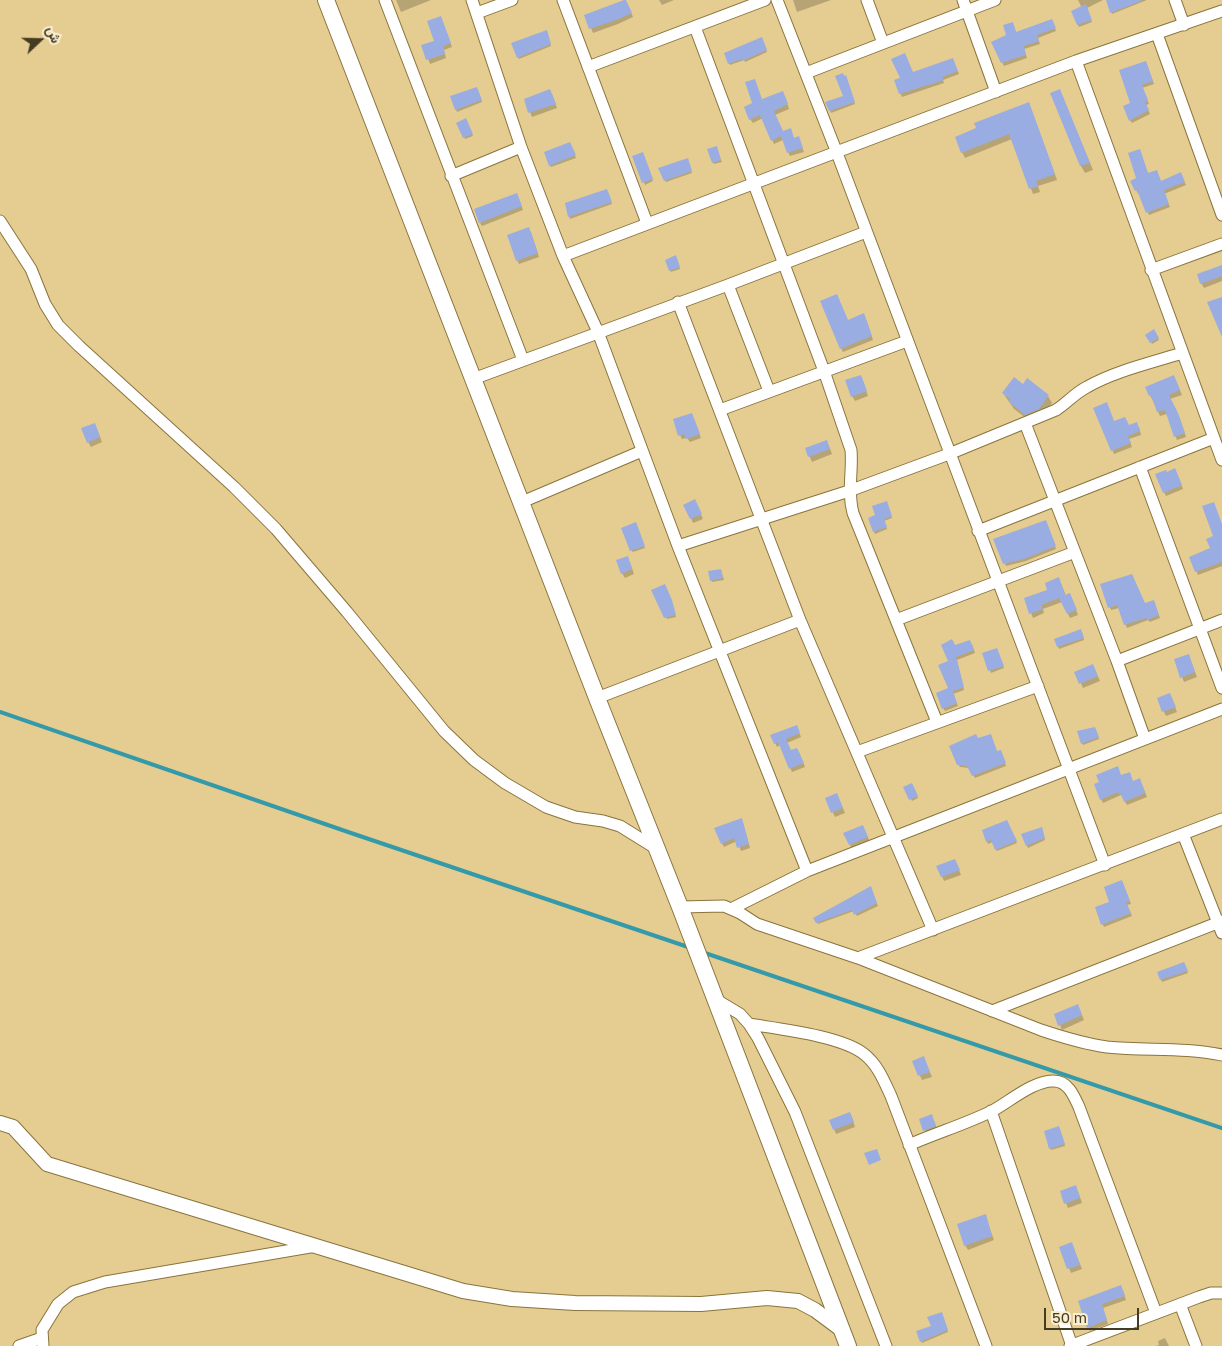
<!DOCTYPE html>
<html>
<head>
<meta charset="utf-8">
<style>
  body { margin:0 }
  #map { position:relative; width:1222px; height:1346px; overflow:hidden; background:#e5cd92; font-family:"Golos Text",Vazirmatn,sans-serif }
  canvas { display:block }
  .north { position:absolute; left:15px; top:15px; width:50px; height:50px; -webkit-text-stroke:4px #fbefd2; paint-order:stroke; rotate:69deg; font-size:14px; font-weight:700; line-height:20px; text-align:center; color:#443b23 }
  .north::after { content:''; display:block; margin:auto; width:18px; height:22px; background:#443b23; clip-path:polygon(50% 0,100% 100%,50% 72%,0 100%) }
  .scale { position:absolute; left:1044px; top:1308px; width:95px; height:22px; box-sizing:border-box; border:2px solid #443b23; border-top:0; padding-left:6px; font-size:15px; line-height:18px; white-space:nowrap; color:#443b23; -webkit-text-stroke:4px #fbefd2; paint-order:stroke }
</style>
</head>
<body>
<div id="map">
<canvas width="1222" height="1346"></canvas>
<div class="north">ش</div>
<div class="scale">50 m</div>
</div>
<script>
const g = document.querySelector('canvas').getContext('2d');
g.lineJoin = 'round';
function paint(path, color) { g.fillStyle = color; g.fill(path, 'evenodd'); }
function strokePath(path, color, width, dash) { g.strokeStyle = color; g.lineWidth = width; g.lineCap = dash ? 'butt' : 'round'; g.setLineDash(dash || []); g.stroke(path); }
paint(new Path2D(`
  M396 0H431L401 12Z
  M659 0H674L662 5Z
  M793 0H831L797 12Z
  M1078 0H1103L1087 8 1092 22 1079 27 1072 12 1082 8Z
  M1108 0H1147L1112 14Z
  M628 5 633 17 618 24 593 33 586 16Z
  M441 18 452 47 444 50 446 58 430 64 423 46 436 41Z
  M1053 23 1056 31 1038 38 1040 44 1024 49 1027 58 1004 66 993 43 1008 35 1014 26 1016 33Z
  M547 33 551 46 519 59 513 44Z
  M763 41 767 52 745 62 744 60 730 65 729 63Z
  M1146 62 1154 84 1142 88 1149 104 1146 105 1150 114 1132 123 1130 120 1132 104Z
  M954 63 959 74 943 80 944 83 902 97 895 80 913 73Z
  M844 77 846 78 855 104 831 113 827 103 844 97Z
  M477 90 482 102 457 112 452 97Z
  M1051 93 1063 98 1093 170 1085 173 1081 166Z
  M552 94 557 108 532 117 525 99Z
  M785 96 789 109 775 115 783 132 800 142 804 152 790 156 783 140 774 144 763 118 753 123 750 119 762 100Z
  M1029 103 1057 180 1038 186 1040 192 1033 194 1012 139 965 158 962 152Z
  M465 120 473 136 465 139 458 123Z
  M570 143 576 158 551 167 550 165Z
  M717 150 722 162 714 164 713 162Z
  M1141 153 1148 174 1161 182 1182 177 1186 185 1164 194 1170 207 1149 215 1139 193 1138 194 1132 181 1138 179Z
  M643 156 653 181 645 185 634 157Z
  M688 162 692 173 666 182 660 169Z
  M608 192 612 204 570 219 566 204Z
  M517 194 523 210 482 226 480 223Z
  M531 232 539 257 519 264 517 260Z
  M677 259 680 269 671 272 666 260Z
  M1222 267V281L1204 288 1201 283Z
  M866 319 873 340 843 352 841 348 848 321Z
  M1154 331 1159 340 1152 344 1147 335Z
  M1028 379 1048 396 1052 403 1042 416 1030 421 1014 409 1003 393 1023 385Z
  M863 381 868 396 855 401 852 396Z
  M1176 381 1182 395 1170 399 1180 419 1186 437 1177 440 1167 414 1160 416 1150 395Z
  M1095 408 1114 423 1139 427 1141 435 1129 439 1132 447 1114 454Z
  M692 414 701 438 690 442 687 438 682 439 680 435Z
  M97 429 102 442 91 447 88 442Z
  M829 446 832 454 812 462 806 448Z
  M1167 473 1177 474 1183 489 1166 496 1164 492Z
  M887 504 892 518 884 521 887 529 875 534 869 519 877 516Z
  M697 506 703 519 693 523 691 518Z
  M635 524 645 548 633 552 631 550Z
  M1046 524 1056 549 1026 561 1006 566 995 540Z
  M1222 526V566L1198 575 1190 557 1212 549 1215 537Z
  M630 562 634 574 625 578 622 573Z
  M721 570 724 580 712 582 711 580Z
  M1061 583 1066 596 1072 599 1078 615 1070 618 1062 602 1043 609 1044 613 1033 618 1031 613 1049 591Z
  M1102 585 1145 605H1155L1160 618 1150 622 1148 620 1127 628 1119 608 1111 610Z
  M653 591 672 603 676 617 667 619Z
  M1082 632 1084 640 1059 649 1055 639Z
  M972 644 975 653 957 660 964 690 953 694 958 706 945 711 943 708 950 689 955 647Z
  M997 651 1004 668 991 673 984 654Z
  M1191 661 1197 677 1184 682 1182 677Z
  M1095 670 1100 681 1083 688 1076 672Z
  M1158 699H1172L1177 712 1166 716Z
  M798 730 801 737 787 743 791 752H799L805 767 792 772 780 745 777 747 775 743Z
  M1096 730 1099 739 1083 745 1082 743Z
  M997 753 1002 754 1006 766 975 778 969 768 960 767 958 764Z
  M1121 776 1133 782 1142 784 1147 797 1127 805 1121 795 1103 803 1101 799Z
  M912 785 918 798 912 801 905 788Z
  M826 799H839L845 813 835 817Z
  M1007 821 1017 843 997 851 993 842 988 844 983 831Z
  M743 823 750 848 741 851 737 841 724 847 722 843Z
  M1042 830 1045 840 1028 848 1022 834Z
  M865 831 870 842 852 849 850 845Z
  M957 865 961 875 944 881 938 867Z
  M1123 884 1131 904 1127 905 1132 916 1104 927 1096 908 1111 902Z
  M871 890 878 906 857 916 854 911 818 924 815 918Z
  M1185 965 1188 973 1162 982 1159 973Z
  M1080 1010 1084 1020 1062 1030 1060 1025Z
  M914 1062 926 1063 932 1077 922 1080Z
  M852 1118 855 1127 836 1134 834 1129Z
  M934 1121 938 1131 927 1135 925 1130Z
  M1060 1130 1065 1146 1051 1150 1050 1148Z
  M1078 1191 1082 1203 1068 1208 1066 1203Z
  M985 1215 994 1240 968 1250 965 1245Z
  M1061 1248 1074 1249 1082 1269 1071 1273Z
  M1123 1290 1126 1300 1103 1308 1108 1324 1090 1331 1079 1302Z
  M942 1315 948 1332 922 1343 921 1341Z
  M1165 1338 1169 1346H1156L1159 1345 1158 1341Z`), '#0003');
strokePath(new Path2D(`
  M0 712 351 833 691 948
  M702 952 1222 1128`), '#349aa9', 4);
paint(new Path2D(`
  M624 0H626L632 13 616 20 589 29 584 15Z
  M1106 0H1141V1L1110 13Z
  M1086 4 1092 20 1077 25 1071 11Z
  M441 16 451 43 443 46 445 54 426 60 421 45 434 41 427 21Z
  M1052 19 1056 28 1037 35 1039 41 1024 46 1026 55 1001 63 991 42 1006 35 1003 25 1013 22 1016 32Z
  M547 30 551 44 517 58 511 43Z
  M762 37 767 50 742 61V59L728 64 724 53Z
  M905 53 913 72 953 58 958 71 942 77 944 80 899 94 894 80 900 78 891 59Z
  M1146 61 1153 81 1142 85 1148 100 1145 102 1149 110 1129 121 1123 106 1130 103 1119 70Z
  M843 73 844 76 846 75 855 102 829 111 825 102 843 96 835 76Z
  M755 79 762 99 783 91 788 104 774 111 783 131 791 128 794 138 799 136 803 148 787 153 781 136 771 141 760 115 749 120 744 107 752 103 745 82Z
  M477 87 482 100 455 110 450 96Z
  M550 89 556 104 528 113 524 99Z
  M1060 89 1090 163 1080 166 1050 93Z
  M1029 102 1055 174 1036 181 1038 186 1029 189 1009 134 961 153 955 137 976 128 974 123Z
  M466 118 473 134 463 138 456 123Z
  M570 142 576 155 549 166 544 152Z
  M717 146 721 160 712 163 707 149Z
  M1140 149 1148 173 1157 170 1161 181 1181 172 1185 182 1164 190 1169 204 1146 213 1137 190 1135 191 1130 181 1136 178 1128 153Z
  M643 152 653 179 642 183 632 156Z
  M688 158 692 171 664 181 658 168Z
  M607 189 612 202 568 217 565 203Z
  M517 193 522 206 479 223 474 209Z
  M529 227 538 253 516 261 507 235Z
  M676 255 680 267 669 271 665 260Z
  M1222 265V276L1200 284 1197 274Z
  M837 294 848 320 864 313 872 336 840 349 820 301Z
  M1222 297V337L1207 302Z
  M1154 329 1159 338 1150 343 1145 335Z
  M861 375 867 391 851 397 845 380Z
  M1174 375 1180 390 1169 395 1178 413 1185 433 1174 437 1165 410 1157 412 1151 395 1149 396 1145 387Z
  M1014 377 1023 384 1027 378 1049 395 1039 409 1025 415 1009 402 1010 399 1002 393Z
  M1107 402 1114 421 1125 417 1129 425 1137 422 1140 431 1128 436 1131 443 1111 451 1093 408Z
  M692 413 700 434 686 439 684 434 678 436 673 419Z
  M95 423 100 437 87 443 81 428Z
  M827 440 830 449 808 457 805 448Z
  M1175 468 1182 485 1163 493 1155 474 1166 470 1167 472Z
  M695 499 702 514 690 519 683 505Z
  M887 501 892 516 884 519 887 527 873 532 868 518 875 515 872 506Z
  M1214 502 1222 524V562L1195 572 1189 557 1210 548 1206 539 1213 536 1202 506Z
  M1046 520 1056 546 1024 559 1003 564 993 539Z
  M636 522 645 546 630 551 621 528Z
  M628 556 632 569 621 574 616 560Z
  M721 569 723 578 710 581 708 571Z
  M1132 574 1145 603 1154 600 1159 615 1147 620 1146 618 1124 625 1117 605 1108 608 1100 584Z
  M1059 577 1065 595 1070 593 1077 610 1067 614 1059 598 1041 605 1043 609 1029 614 1024 598 1047 590 1045 583Z
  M665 584 672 600 676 615 664 618 651 590Z
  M1081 629 1084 638 1057 647 1054 639Z
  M952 639 955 645 970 640 974 650 956 657 964 687 953 691 957 703 942 709 936 693 948 688 938 665 948 661 941 645Z
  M997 648 1004 666 988 671 982 653Z
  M1189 654 1195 672 1180 678 1174 659Z
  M1093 664 1098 676 1079 684 1074 672Z
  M1170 693 1176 707 1162 712 1157 698Z
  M797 725 800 733 786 739 791 750 797 748 804 763 789 769 778 742 774 744 770 735Z
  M1095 727 1099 737 1081 744 1077 731Z
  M976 734 978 738 991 734 997 751 1001 750 1006 763 972 776 967 766 957 765 949 746Z
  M1118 766 1121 775 1130 772 1133 781 1140 778 1145 793 1124 802 1121 794 1119 795 1118 792 1100 800 1094 784 1099 782 1096 775Z
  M912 783 918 796 909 800 903 787Z
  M837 793 843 808 831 813 825 798Z
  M742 818 749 844 737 848 734 838 721 844 714 828Z
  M1007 820 1017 841 995 850 991 840 986 842 982 830Z
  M863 825 868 837 849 845 843 833Z
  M1042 827 1045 838 1026 846 1021 834Z
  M955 859 960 870 941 877 936 866Z
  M1122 880 1130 901 1126 902 1131 913 1101 925 1095 907 1109 902 1104 887Z
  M871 886 877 903 854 915 852 910 816 923 813 918Z
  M1184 962 1188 971 1160 980 1157 972Z
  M1078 1004 1082 1015 1058 1026 1054 1014Z
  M924 1056 930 1072 918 1076 912 1061Z
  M850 1112 854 1122 833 1130 829 1120Z
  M932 1114 936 1126 923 1131 919 1119Z
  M1059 1126 1065 1144 1049 1149 1044 1131Z
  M877 1149 881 1160 869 1165 864 1153Z
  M1076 1185 1080 1198 1064 1204 1060 1191Z
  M986 1214 992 1236 964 1246 957 1224Z
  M1072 1242 1080 1265 1067 1269 1059 1247Z
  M1121 1285 1125 1296 1102 1304 1107 1320 1087 1328 1078 1301Z
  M942 1312 948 1330 920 1342 916 1331 931 1326 927 1317Z`), '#99ade2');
const minor = new Path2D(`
  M385 0 523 360
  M472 0 521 147 563 256 598 332 678 546 807 871
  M563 0 647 223
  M777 0 837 153 1105 865
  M867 0 883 43
  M963 0 996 92
  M1175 0 1184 25
  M477 13 512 0
  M695 27 824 371 851 450C853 471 847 491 853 513L937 722
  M1157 34 1222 215
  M1076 61 1222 460
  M588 67 765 0
  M806 73 995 0
  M451 176 521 147
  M0 221 31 269 45 304 58 325 79 346 234 487 276 529 347 612 444 731 474 760 505 783 546 807 575 817 603 821 620 826 657 849
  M563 256 1076 61 1222 11
  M1151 270 1222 244
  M728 285 769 391
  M678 302 800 620 933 930
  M473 379 728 285 866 232
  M720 410 907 341
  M1025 423 1117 661 1145 739
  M1140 467 1222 688
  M522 502 642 451
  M978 531 1214 438
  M678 546 849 491 949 454 1056 410C1067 403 1075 393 1087 387 1115 371 1151 363 1182 353
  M896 620 1075 552
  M1117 661 1222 620
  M597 698 800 620
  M857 752 1038 686
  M1183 834 1222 933
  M680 907 724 906 740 913 757 924 858 958 1041 1030C1062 1037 1085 1044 1107 1047 1146 1051 1184 1047 1222 1055
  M731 909 807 871 1222 709
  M858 958 1222 819
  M715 999 740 1014 749 1024 758 1038 795 1112 886 1346
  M992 1011 1222 921
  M749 1024C779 1029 842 1036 864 1054 878 1065 884 1081 891 1096L986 1346
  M991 1111 1072 1346
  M909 1145C936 1133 966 1124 992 1111 1009 1102 1034 1080 1054 1081 1068 1081 1074 1096 1079 1107L1156 1313
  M1180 1304 1196 1346
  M19 1346 42 1338
  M43 1346 42 1330 58 1304 73 1292 105 1282 316 1246
  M1070 1346 1199 1297 1211 1293H1222`);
const tertiary = new Path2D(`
  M0 1123 13 1127 47 1164 463 1291 512 1299 575 1303 701 1304 767 1298 798 1301 815 1310 842 1330`);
const secondary = new Path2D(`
  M326 0 597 698 680 907 848 1346`);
strokePath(minor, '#8a743c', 13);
strokePath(tertiary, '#8a743c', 16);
strokePath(secondary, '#8a743c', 18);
strokePath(minor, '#fff', 11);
strokePath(tertiary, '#fff', 14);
strokePath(secondary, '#fff', 16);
</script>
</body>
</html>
